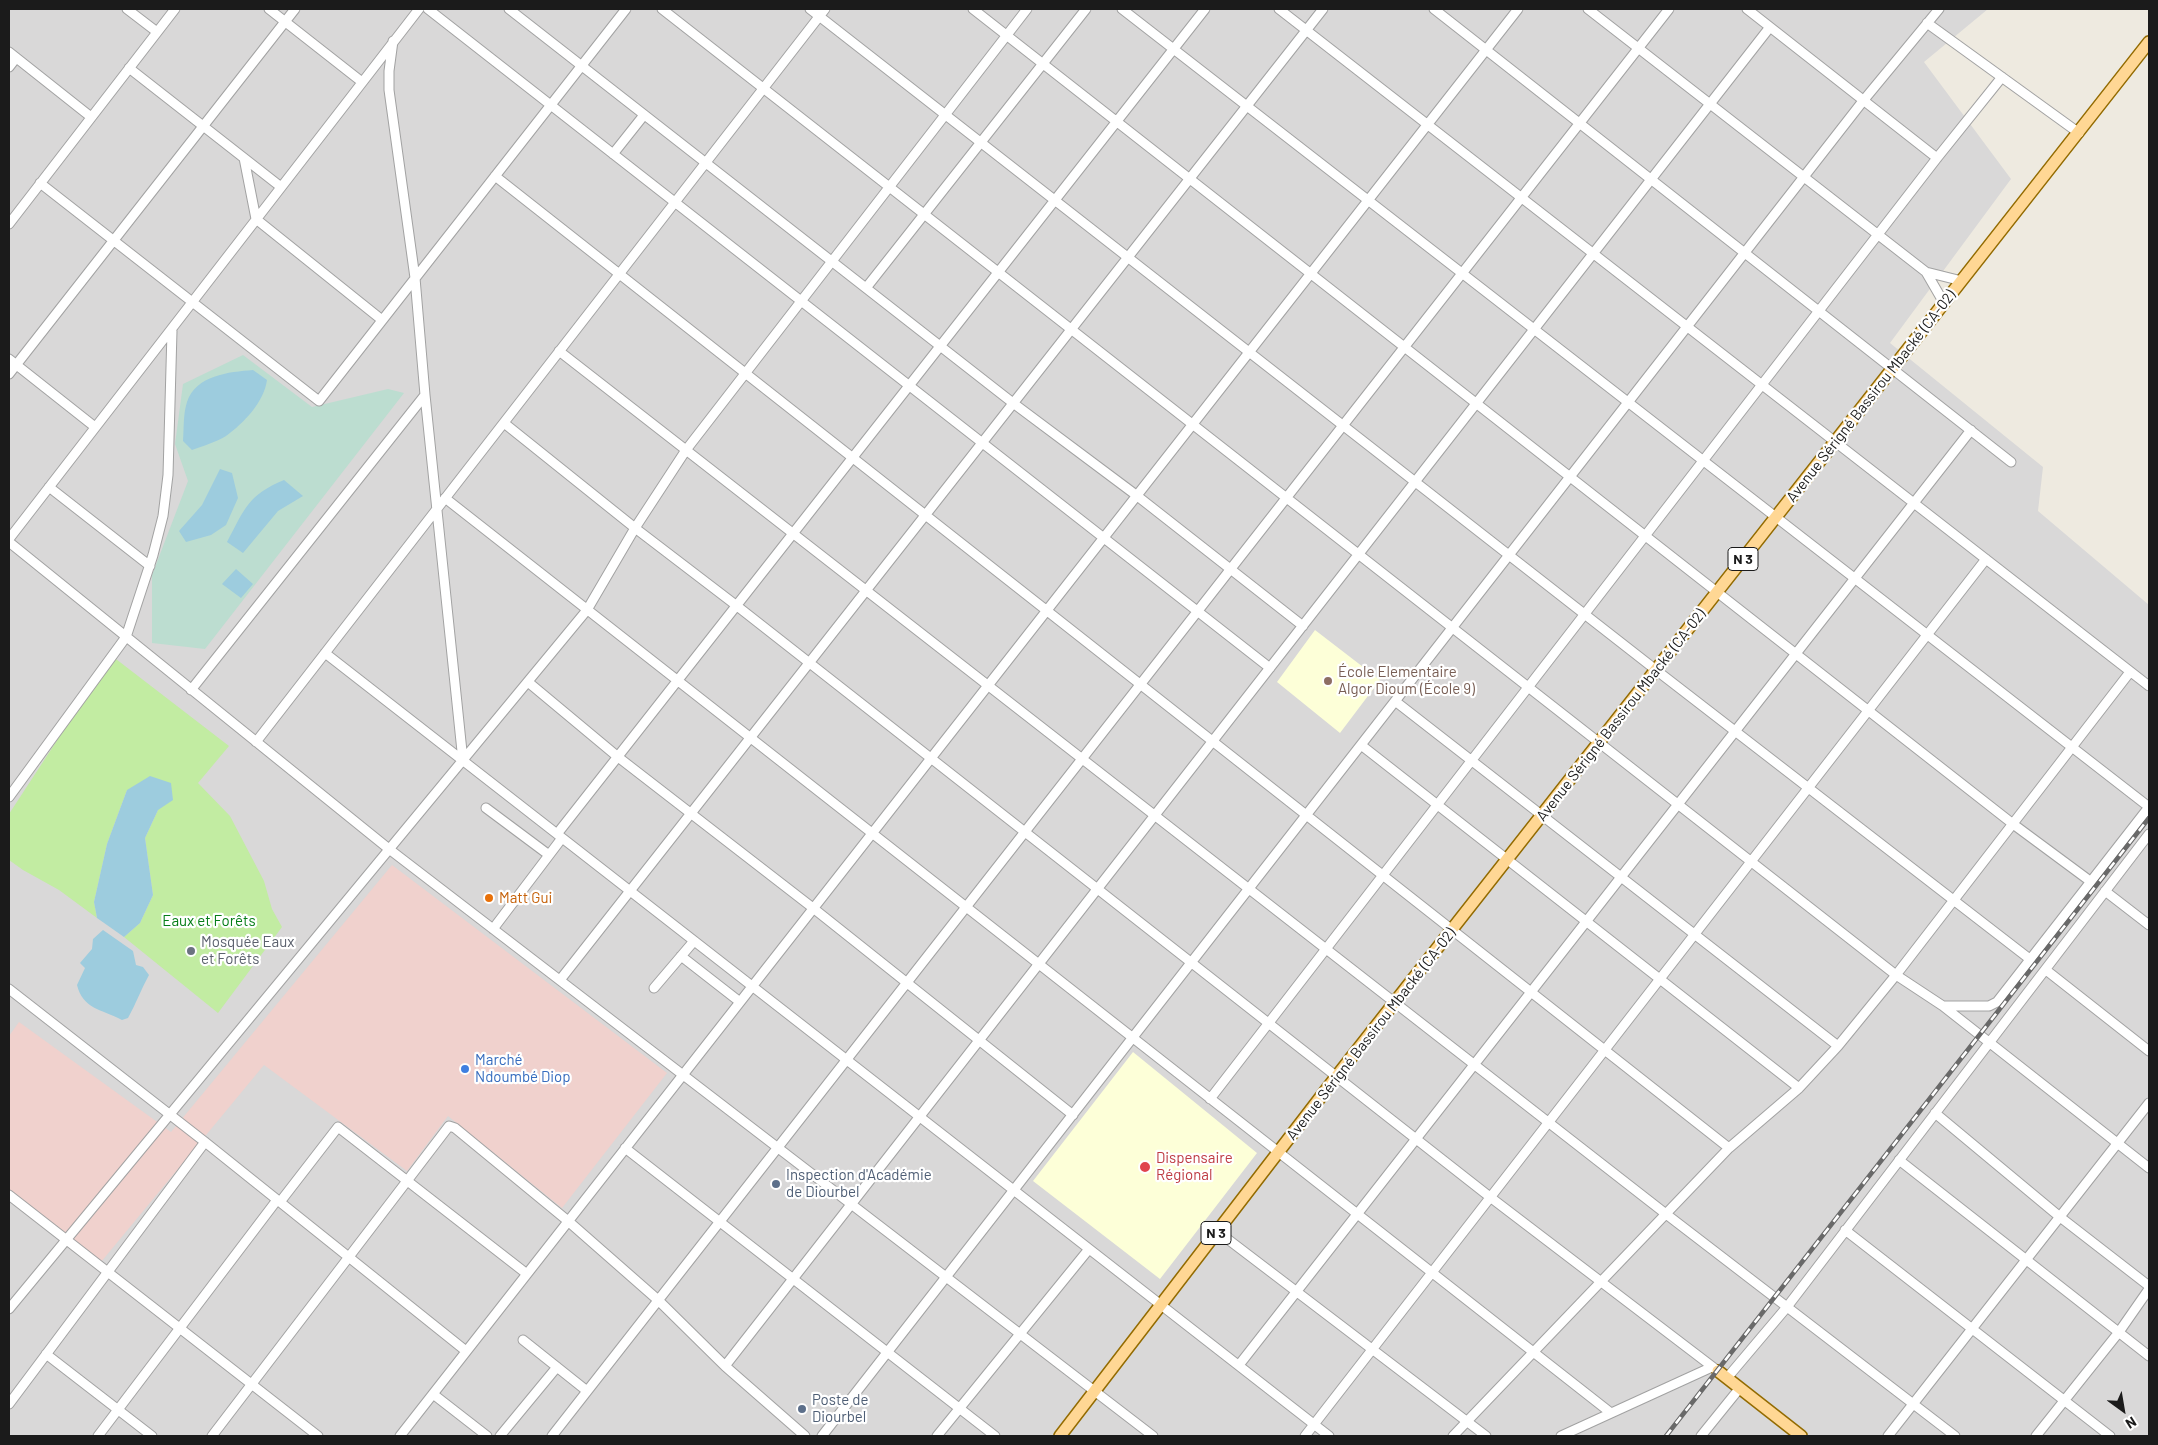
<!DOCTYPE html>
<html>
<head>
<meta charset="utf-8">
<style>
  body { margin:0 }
  #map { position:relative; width:2158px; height:1445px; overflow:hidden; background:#eeeae0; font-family:Barlow,sans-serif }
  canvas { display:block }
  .frame { position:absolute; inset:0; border:10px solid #1b1b1b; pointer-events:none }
  .north { position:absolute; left:2098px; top:1385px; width:50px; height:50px; -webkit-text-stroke:4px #fff; paint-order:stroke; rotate:148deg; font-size:14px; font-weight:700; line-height:20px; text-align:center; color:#1b1b1b }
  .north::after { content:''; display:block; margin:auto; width:18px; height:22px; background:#1b1b1b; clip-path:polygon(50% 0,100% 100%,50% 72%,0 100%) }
</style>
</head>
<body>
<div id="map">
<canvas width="2158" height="1445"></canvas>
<div class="frame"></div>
<div class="north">N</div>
</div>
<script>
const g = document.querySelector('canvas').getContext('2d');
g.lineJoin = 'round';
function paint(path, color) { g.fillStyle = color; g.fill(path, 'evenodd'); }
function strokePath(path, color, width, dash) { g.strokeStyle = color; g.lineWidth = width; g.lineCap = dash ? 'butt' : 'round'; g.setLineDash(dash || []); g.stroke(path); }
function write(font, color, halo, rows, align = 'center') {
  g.font = font + ' Barlow,sans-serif'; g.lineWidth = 4.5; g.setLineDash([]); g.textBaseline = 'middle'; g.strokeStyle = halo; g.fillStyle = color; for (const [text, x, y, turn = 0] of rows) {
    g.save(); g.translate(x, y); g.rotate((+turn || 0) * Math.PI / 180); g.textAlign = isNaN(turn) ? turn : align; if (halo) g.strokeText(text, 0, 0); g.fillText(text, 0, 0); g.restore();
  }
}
paint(new Path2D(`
  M9 9H1988L1924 62 2011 179 1890 343 2043 467 2038 511 2149 605V1436H9Z`), '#d9d8d8');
paint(new Path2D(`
  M392 865 667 1073 562 1208 448 1116 407 1171 264 1065 96 1268 9 1193V1036L19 1022 171 1132Z`), '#f0d1cd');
paint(new Path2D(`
  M1315 630 1380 680 1340 733 1277 682Z
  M1133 1052 1257 1153 1160 1279 1033 1181Z`), '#fdffd8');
paint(new Path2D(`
  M112 656 229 746 198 783 230 816 264 881 272 909 282 927 218 1013 124 937 140 923 153 895 145 838 158 810 127 790 107 844 94 902 97 918 59 890 23 870 9 860V814Z`), '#c2eca2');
paint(new Path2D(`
  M243 355 312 407 388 389 404 393 205 649 152 643V575L188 481 175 444 183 384Z`), '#bcddd0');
paint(new Path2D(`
  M253 370 267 380C264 402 244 423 226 436 216 442 203 446 192 450L183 441C184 429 183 414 187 402 196 375 229 372 253 370Z
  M220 469 232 473 238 498 226 525 211 535 186 542 179 531 202 505Z
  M284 480 303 496 278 511 243 553 227 542C245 508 248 495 284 480Z
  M236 569 253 584 241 598 222 584Z
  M150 776 171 783 173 800 158 810 145 838 153 895 140 923 124 937 97 918 94 902 107 844 127 790Z
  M103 930 133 951 136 965 143 967 149 975C141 989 136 1004 128 1018L122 1020C101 1009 83 1009 77 985L85 968 80 963 92 949 93 939Z`), '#9dccde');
const minor = new Path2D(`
  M127 9 157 32
  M269 9 362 82
  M428 9 1270 668
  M509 9 1013 403 1136 495 1303 626
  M662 9 1896 975 1943 1006H1989L1997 1002 2149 807
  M810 9 1656 670 2031 960
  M973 9 2013 824 2090 881
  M1122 9 2149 807
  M1279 9 2149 686
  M1434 9 2011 462
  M1588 9 1926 272 1944 303
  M1747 9 1937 158
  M1927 23 2079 133
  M393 41 389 71V90L415 278 425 395 463 761
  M9 52 91 117
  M9 67 16 58
  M129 68 281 187
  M613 154 644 115
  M244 158 256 219 382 320
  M495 176 1729 1148
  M40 183 319 401 626 9
  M9 224 175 9
  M1926 272 1962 281
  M866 288 1086 9
  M559 351 1666 1214 1955 1436
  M9 359 95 427
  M9 374 295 9
  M504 423 635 528 737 606 1490 1197 1718 1371
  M49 487 150 566
  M445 498 1611 1413
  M9 539 419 9
  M9 542 389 849 1153 1436
  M325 653 1329 1436
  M528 682 618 757 813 908 1073 1115
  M191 690 425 395
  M1395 701 1838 1046
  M256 742 825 9
  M1361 745 1799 1088
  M9 797 126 637 153 555 163 516 168 475 172 331
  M486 808 549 855
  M557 834 1205 9
  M2105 891 2149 925
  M493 929 562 838
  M681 956 740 1002
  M2046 970 2149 1051
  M560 980 1323 9
  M654 988 694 941
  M9 989 205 1142 466 1351
  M1943 1006 2149 1168
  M1210 1099 1937 158 2002 77
  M1935 1113 2060 1217 2149 1286
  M625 1148 995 1436
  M1899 1160 2149 1356
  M9 1195 318 1436
  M280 1202 338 1127 527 1274
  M1845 1230 2110 1436
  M1217 1231 1486 1436
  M9 1309 587 610 635 528 686 450 1027 9
  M523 1340 587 1391
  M46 1354 152 1436
  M1239 1365 1971 430
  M725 1366 1770 27
  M1727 1378 1787 1307 2149 834
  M433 1394 487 1436
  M9 1404 205 1142
  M98 1436 277 1200
  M212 1436 449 1126 455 1128 568 1221 658 1300 725 1366 805 1436
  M400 1436 1518 9
  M500 1436 557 1367
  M552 1436 1669 9
  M822 1436 1863 101 1939 9
  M937 1436 1089 1249
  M1305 1436 1986 559
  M1453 1436 1729 1148 1799 1088 1838 1046 1896 975 2130 672
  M1561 1436 1712 1367
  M1701 1436 1739 1389
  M1888 1436 2149 1103
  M2036 1436 2119 1332 2149 1289`);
const major = new Path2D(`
  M1718 1371 1801 1436
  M1060 1436 1336 1077 2149 42`);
strokePath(minor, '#a2a2a2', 11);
strokePath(major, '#936b00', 14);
strokePath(minor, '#fff', 9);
strokePath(major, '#ffd794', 11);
const rail = new Path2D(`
  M1666 1436 2149 818`);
strokePath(rail, '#696969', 4.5);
strokePath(rail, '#fff', 2.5, [8]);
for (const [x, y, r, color] of [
  [1328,681,5,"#8d6e63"],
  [489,898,5,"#e8710a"],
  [191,951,5,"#6b7280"],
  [465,1069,5,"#3f7fe0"],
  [1145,1167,6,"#e0444e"],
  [776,1184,5,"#5c6f8a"],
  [802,1409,5,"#5c6f8a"]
]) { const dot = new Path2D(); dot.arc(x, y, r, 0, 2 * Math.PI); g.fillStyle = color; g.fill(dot); strokePath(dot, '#fff', 2); }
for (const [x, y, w] of [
  [1743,559,30],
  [1216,1233,30]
]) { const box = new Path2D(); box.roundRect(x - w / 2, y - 11.5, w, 23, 4); g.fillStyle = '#fff'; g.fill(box); strokePath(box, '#1b1b1b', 1); }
write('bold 14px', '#1b1b1b', null, [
  ["N 3",1743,559],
  ["N 3",1216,1233]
]);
write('15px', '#1b1b1b', '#fff', [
  ["Avenue Sérigné Bassirou Mbacké (CA-02)",1871,396,-52],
  ["Avenue Sérigné Bassirou Mbacké (CA-02)",1621,715,-52],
  ["Avenue Sérigné Bassirou Mbacké (CA-02)",1371,1034,-52]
]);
write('15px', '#785e54', '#fff', [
  ["École Elementaire",1338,672],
  ["Algor Dioum (École 9)",1338,689]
], 'left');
write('15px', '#c56008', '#fff', [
  ["Matt Gui",499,898]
], 'left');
write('15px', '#057d17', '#fff', [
  ["Eaux et Forêts",209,921]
]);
write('15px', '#5b616d', '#fff', [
  ["Mosquée Eaux",201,942],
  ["et Forêts",201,959]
], 'left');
write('15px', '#366cbe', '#fff', [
  ["Marché",475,1060],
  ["Ndoumbé Diop",475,1077]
], 'left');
write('15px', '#be3a42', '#fff', [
  ["Dispensaire",1156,1158],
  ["Régional",1156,1175]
], 'left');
write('15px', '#4e5e75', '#fff', [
  ["Inspection d'Académie",786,1175],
  ["de Diourbel",786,1192],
  ["Poste de",812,1400],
  ["Diourbel",812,1417]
], 'left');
</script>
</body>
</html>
